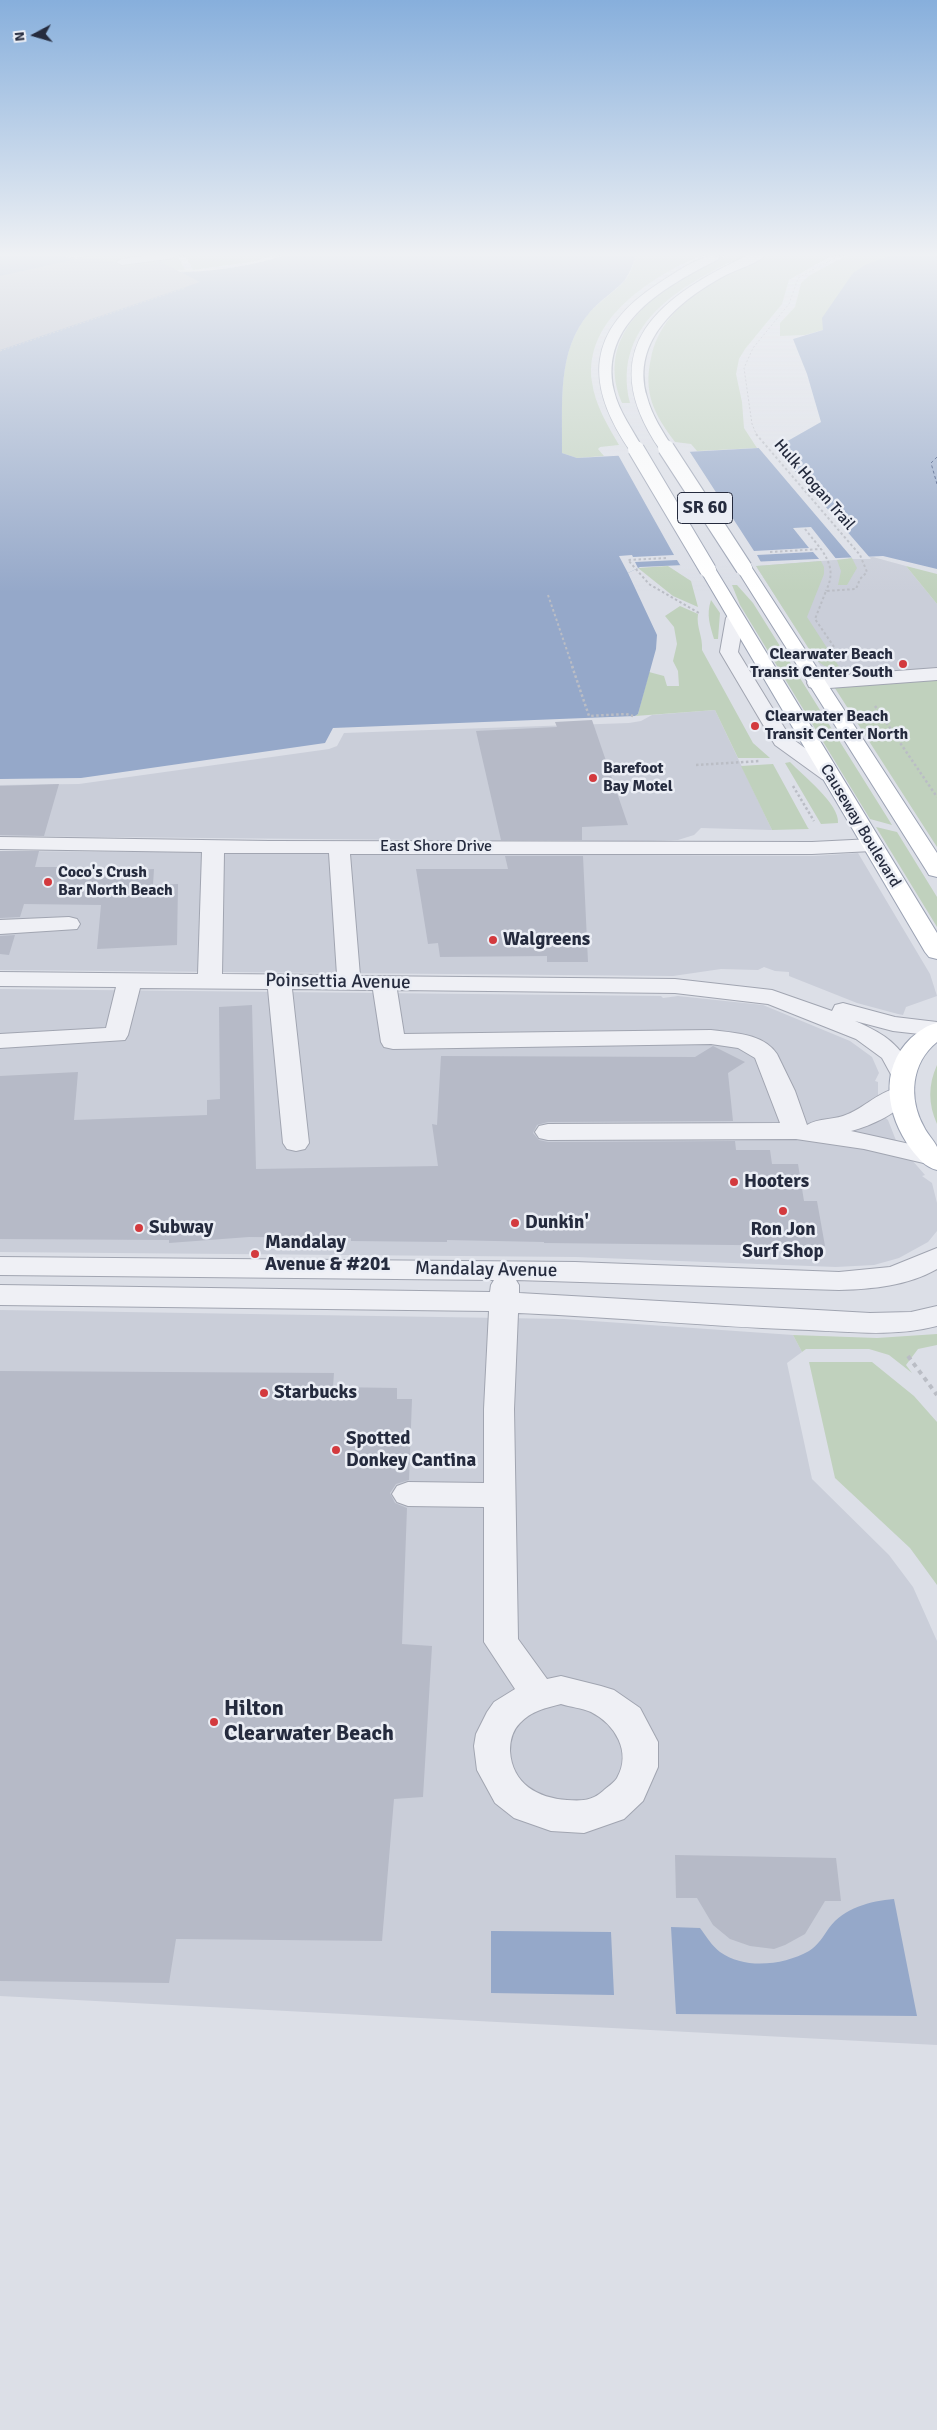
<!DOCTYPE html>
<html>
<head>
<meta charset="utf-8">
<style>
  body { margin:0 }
  #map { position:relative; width:937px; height:2430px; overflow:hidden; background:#dcdfe7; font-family:Signika,sans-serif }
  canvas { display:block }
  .north { position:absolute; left:10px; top:10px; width:50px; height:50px; -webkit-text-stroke:4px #ebeef5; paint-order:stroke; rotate:264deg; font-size:14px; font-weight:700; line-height:20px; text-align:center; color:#252b3e }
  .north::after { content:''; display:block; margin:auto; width:18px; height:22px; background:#252b3e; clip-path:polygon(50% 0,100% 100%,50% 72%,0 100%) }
</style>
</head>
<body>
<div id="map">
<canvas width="937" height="2430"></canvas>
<div class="north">N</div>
</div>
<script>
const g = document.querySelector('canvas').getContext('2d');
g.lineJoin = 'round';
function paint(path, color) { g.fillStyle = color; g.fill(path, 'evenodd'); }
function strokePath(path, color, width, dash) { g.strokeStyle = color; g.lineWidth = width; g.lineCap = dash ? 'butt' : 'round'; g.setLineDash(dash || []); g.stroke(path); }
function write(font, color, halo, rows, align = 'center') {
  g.font = font + ' Signika,sans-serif'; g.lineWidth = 5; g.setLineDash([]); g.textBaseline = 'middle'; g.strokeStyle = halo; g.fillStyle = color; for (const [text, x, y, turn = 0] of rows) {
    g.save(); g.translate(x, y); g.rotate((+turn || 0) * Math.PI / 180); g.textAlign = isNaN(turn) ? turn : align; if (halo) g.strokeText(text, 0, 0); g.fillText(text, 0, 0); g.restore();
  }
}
paint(new Path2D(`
  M873 557 906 566 937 604V674L831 682 756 566Z
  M715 710 772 830 701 828 694 835 678 840 624 842 0 836V785L79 784 329 749 337 746 344 733 629 723 641 721 652 715Z
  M0 851 628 855 814 856 858 853 930 974 937 996 906 1007 903 1015 898 1014 857 1003 789 976V972L775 971 764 967 758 970 721 969 673 976 0 970Z
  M0 989 661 996 663 998 678 996 763 1005 850 1041 872 1057 879 1073 875 1081 878 1082V1111L888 1120 897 1143 925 1175 922 1176 932 1183 937 1203V1231L928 1242 899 1258 874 1265 836 1267 576 1257 0 1252Z
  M0 1310 564 1319 793 1335 802 1352 787 1363 812 1479 889 1555 913 1587 937 1641V2045L0 1996Z`), '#caced9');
paint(new Path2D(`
  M65 253H176L185 270C149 271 96 270 65 253Z
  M184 253H283L251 262 193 270Z
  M637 253H706C655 275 583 317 592 382 595 405 608 426 619 445L600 447 598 449 604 456 577 458 562 453C563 405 556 353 588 314 599 301 614 293 625 280 631 274 634 261 637 253Z
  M732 253H750C688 281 610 321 630 403H622C589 325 674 279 732 253Z
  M772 253H836L789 280 782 304 745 349 739 359 736 374 742 402 744 428 757 448 697 451 691 444 675 442C654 414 643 393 651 358 663 300 724 276 772 253Z
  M851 253H897L823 330 805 335 780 336V323L795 307 801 283 810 275Z
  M852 558 857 568 847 585H838L841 571 837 560Z
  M821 561 824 567V574L807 617 840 668C831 672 823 665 816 660L756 566Z
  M668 566 691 581 698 607 673 596 638 568Z
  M906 566 937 574V604Z
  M732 585H737L753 603 892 825 870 819 740 605Z
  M711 600 720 613 718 639H714C710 625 706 615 711 600Z
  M680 606 698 614C696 627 703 636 702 650L753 743 770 758H738L715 710 635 716 638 714 649 672 664 676 667 686H679L678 671 673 661 677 644 674 627 665 616Z
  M937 674V847L831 682Z
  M790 762C802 775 840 804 838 823L821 824 785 763Z
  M773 764 808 828 809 829 772 830 741 766Z
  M876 827 897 832 937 897V927Z
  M937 1065V1124C928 1104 928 1085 937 1065Z
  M937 1334V1345L918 1349 906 1365 912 1373 889 1355 869 1349H806L802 1352 793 1335 877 1338Z
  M809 1362H872L914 1396 937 1422V1585L910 1548 835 1478Z`), '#c0d1bd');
paint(new Path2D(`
  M0 253C12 253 47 250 57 253 73 259 87 265 104 268 166 277 233 273 292 253H637C634 261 630 274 624 281 614 292 600 300 590 312 556 351 563 404 562 453L577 458 777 447 821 422 807 374 793 339 823 330 822 318 853 273 865 265 896 253H937V569L883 556 640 567 628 573 657 635 656 649 638 714 635 716 333 728 325 743 81 778 0 779Z
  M894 1899 917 2016 676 2014 671 1927 700 1928C706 1936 712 1946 720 1952 745 1970 784 1965 809 1951 818 1945 823 1937 829 1928 844 1908 870 1901 894 1899Z
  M491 1931 611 1932 614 1995 491 1993Z`), '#95a8c9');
paint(new Path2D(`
  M772 445 871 559H853L757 446Z
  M688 449 754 551 809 548 793 528 811 527 837 560H820L813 552 757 555 762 564H760L682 568 677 560 635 562 638 568 628 573 619 556 632 555 633 557 674 555 617 453Z`), '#dcdfe7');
strokePath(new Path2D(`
  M937 457 931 463 937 484`), '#2e4473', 1, [3, 2.5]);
paint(new Path2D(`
  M77 259H96L114 262 122 267 161 262 200 282 0 350V276Z
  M592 720 628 825 582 827V840H501L476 731 557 727 555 722Z
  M59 784 44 836 0 835V786Z
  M0 851H39L35 867H92L90 872 154 869 153 885 178 884 177 945 97 949 101 905 24 904 20 917 0 918Z
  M505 856H583L588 962H547V956L440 957 438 943 428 944 416 869H508Z
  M15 935 9 955 0 954V936Z
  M252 1005 256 1169 438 1166 432 1124 437 1125 441 1056 695 1057 713 1046 745 1062 728 1073 733 1121 548 1122 537 1125 533 1133 539 1140 548 1142 735 1141 736 1150H770L772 1164H798L804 1201H817L825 1246 544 1243V1242L447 1240V1242L351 1241V1238L249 1237 169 1243V1240L0 1239V1076L78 1072 74 1120 207 1115V1100L220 1099 219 1007Z
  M0 1371 334 1373 333 1387 397 1388V1399H412L409 1480 396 1484 390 1493 395 1503 407 1508 402 1644 432 1646 423 1797 394 1799 382 1941 176 1939 169 1983 0 1981Z
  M675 1855 836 1858 841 1901H825L805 1934 785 1945 774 1949 750 1946 730 1939 713 1925 697 1898H676Z`), '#b6bac7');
const minor = new Path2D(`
  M67 253H90C85 258 74 258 68 256Z
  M164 253H175L172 258 168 259 122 265 116 262 122 259Z
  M735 613 741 614 744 618 738 652 790 737 836 771 839 775 836 779 829 781 822 779 775 745 720 652 726 618 729 614Z
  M937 668V680L816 689 809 687 807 683 809 679 816 677Z
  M0 837 269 841 812 842 872 839 880 840 883 845 880 850 872 851 812 854H350L360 976 675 979 772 990 832 1011 835 1005 843 1003 895 1017 937 1022V1036L893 1031 855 1021C887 1035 899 1044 916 1075L912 1080 903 1083 894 1080 882 1058 856 1039 768 1004 675 993 397 990 404 1034 711 1030C733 1033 763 1033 777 1054L795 1091 807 1125C818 1118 831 1120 843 1116 866 1109 885 1083 909 1089L913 1094C901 1112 871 1126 851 1131L937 1150V1164L932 1165 864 1149 796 1139 548 1140 539 1138 535 1132 539 1126 548 1124 780 1123 755 1058 738 1048 711 1044 393 1049 384 1047 381 1042 373 990 292 989 309 1143 305 1149 296 1151 287 1149 283 1143 268 989 140 988 128 1035 125 1040 0 1048V1034L106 1028 116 987 0 986V972L198 974 202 852 0 849ZM224 853H329L337 975 222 974Z
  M69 917 77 919 80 924 77 929 0 934V920Z
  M937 1248V1269C907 1286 873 1289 839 1290L516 1280 519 1285V1293L870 1313 911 1312 937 1306V1326C895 1337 852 1332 809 1330 712 1327 615 1317 518 1313L514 1409 518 1639 547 1679 561 1676 601 1686 614 1690 640 1708 658 1742V1767L643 1801 624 1819 584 1833 551 1831 514 1818 495 1803 477 1770 474 1746 476 1734 487 1712 494 1702 515 1689 484 1642V1507L408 1506 397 1502 392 1494 397 1486 408 1482 484 1483V1409L489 1311 0 1305V1285L490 1292 491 1285 494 1280 0 1275V1257L575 1262 839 1272 890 1267ZM561 1704C570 1707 582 1708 591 1712 615 1724 632 1752 617 1778 614 1783 607 1787 603 1791 592 1801 581 1801 567 1800 538 1798 512 1784 510 1751 510 1741 512 1731 520 1723 531 1711 546 1708 561 1704Z`);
const major = new Path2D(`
  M753 253H768C758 264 737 269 724 276 680 300 630 340 647 397 652 416 663 432 673 448L671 451H661C589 347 661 295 753 253Z
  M713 255 719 258 717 260C666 286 598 323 614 391 619 412 633 430 643 449L636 453 631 452C584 384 586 330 659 283 675 273 694 259 713 255Z
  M744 563 750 564 752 568 937 853V877L929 875 926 870 736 568 738 564Z
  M708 565 714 566 716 570 937 933V959L929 957 925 952 700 570 702 566Z
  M937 1023V1042C911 1063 908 1098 924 1127 927 1134 934 1140 937 1147 937 1152 937 1164 937 1170 925 1167 919 1159 911 1149 887 1116 878 1070 911 1038 919 1031 927 1025 937 1023Z`);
strokePath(minor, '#a1a5b1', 2);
strokePath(major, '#9ba2b3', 2);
strokePath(new Path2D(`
  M196 253 202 260 230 261 256 253
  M0 285 58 273
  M0 351 185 288 179 276
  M757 436 752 424 744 368 753 348 789 304 798 278 844 253`), '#babdc5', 1, [2, 2]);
strokePath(new Path2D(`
  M756 434 860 555 867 572 860 579 856 589 826 591 815 619 839 654
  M805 529 821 549
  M770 552 821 549C831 564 834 574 826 591
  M666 558 628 560 649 584 699 613
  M548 595 573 668`), '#babdc5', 2, [2.5, 2.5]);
strokePath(new Path2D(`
  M572 666 589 716 626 714 633 716
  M875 706 937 797
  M696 765 760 761
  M793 786 814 821`), '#babdc5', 2.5, [2.5, 2.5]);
strokePath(new Path2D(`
  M908 1356 937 1395`), '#babdc5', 4, [4.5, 4.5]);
paint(minor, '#eff0f5');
paint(major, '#fff');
const majorBridge = new Path2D(`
  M666 448 744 568
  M636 449 708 570`);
strokePath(majorBridge, '#9ba2b3', 18, []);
strokePath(majorBridge, '#fff', 16);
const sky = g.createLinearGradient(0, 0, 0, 593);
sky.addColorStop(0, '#87afdc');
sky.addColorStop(0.43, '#eff1f4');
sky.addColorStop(1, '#eff1f400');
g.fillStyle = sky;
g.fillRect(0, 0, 937, 593);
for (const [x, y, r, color] of [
  [903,664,5,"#d33a3e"],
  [755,726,5,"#d33a3e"],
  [593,778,5,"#d33a3e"],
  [48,882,5,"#d33a3e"],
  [493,940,5,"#d33a3e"],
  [734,1182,5,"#d33a3e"],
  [783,1211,5,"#d33a3e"],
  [515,1223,5,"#d33a3e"],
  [139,1228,5,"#d33a3e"],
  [255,1254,5,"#d33a3e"],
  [264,1393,5,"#d33a3e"],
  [336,1450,5,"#d33a3e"],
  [214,1722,5,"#d33a3e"]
]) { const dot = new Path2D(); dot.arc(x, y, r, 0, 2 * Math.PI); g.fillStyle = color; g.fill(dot); strokePath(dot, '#ebeef5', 2); }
write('16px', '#252b3e', '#ebeef5', [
  ["Hulk Hogan Trail",814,485,49],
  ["Causeway Boulevard",860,826,59],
  ["East Shore Drive",436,847]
]);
write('bold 16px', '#252b3e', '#ebeef5', [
  ["Clearwater Beach",893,655,"right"],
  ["Transit Center South",893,673,"right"],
  ["Clearwater Beach",765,717],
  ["Transit Center North",765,735],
  ["Barefoot",603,769],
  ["Bay Motel",603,787],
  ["Coco's Crush",58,873],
  ["Bar North Beach",58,891]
], 'left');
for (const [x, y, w] of [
  [705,508,55]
]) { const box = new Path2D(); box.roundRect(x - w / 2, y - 15.5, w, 31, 4); g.fillStyle = '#ebeef5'; g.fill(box); strokePath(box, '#252b3e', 1); }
write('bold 18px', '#252b3e', null, [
  ["SR 60",705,508]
]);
write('bold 19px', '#252b3e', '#ebeef5', [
  ["Walgreens",503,940],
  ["Hooters",744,1182],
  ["Dunkin'",525,1223],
  ["Subway",149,1228],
  ["Ron Jon",783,1230,"center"],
  ["Surf Shop",783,1252,"center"],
  ["Mandalay",265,1243],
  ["Avenue & #201",265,1265],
  ["Starbucks",274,1393],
  ["Spotted",346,1439],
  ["Donkey Cantina",346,1461]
], 'left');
write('19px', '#252b3e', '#ebeef5', [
  ["Poinsettia Avenue",338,982,1],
  ["Mandalay Avenue",486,1270,1]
]);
write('bold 22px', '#252b3e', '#ebeef5', [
  ["Hilton",224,1709],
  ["Clearwater Beach",224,1734]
], 'left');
</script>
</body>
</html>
